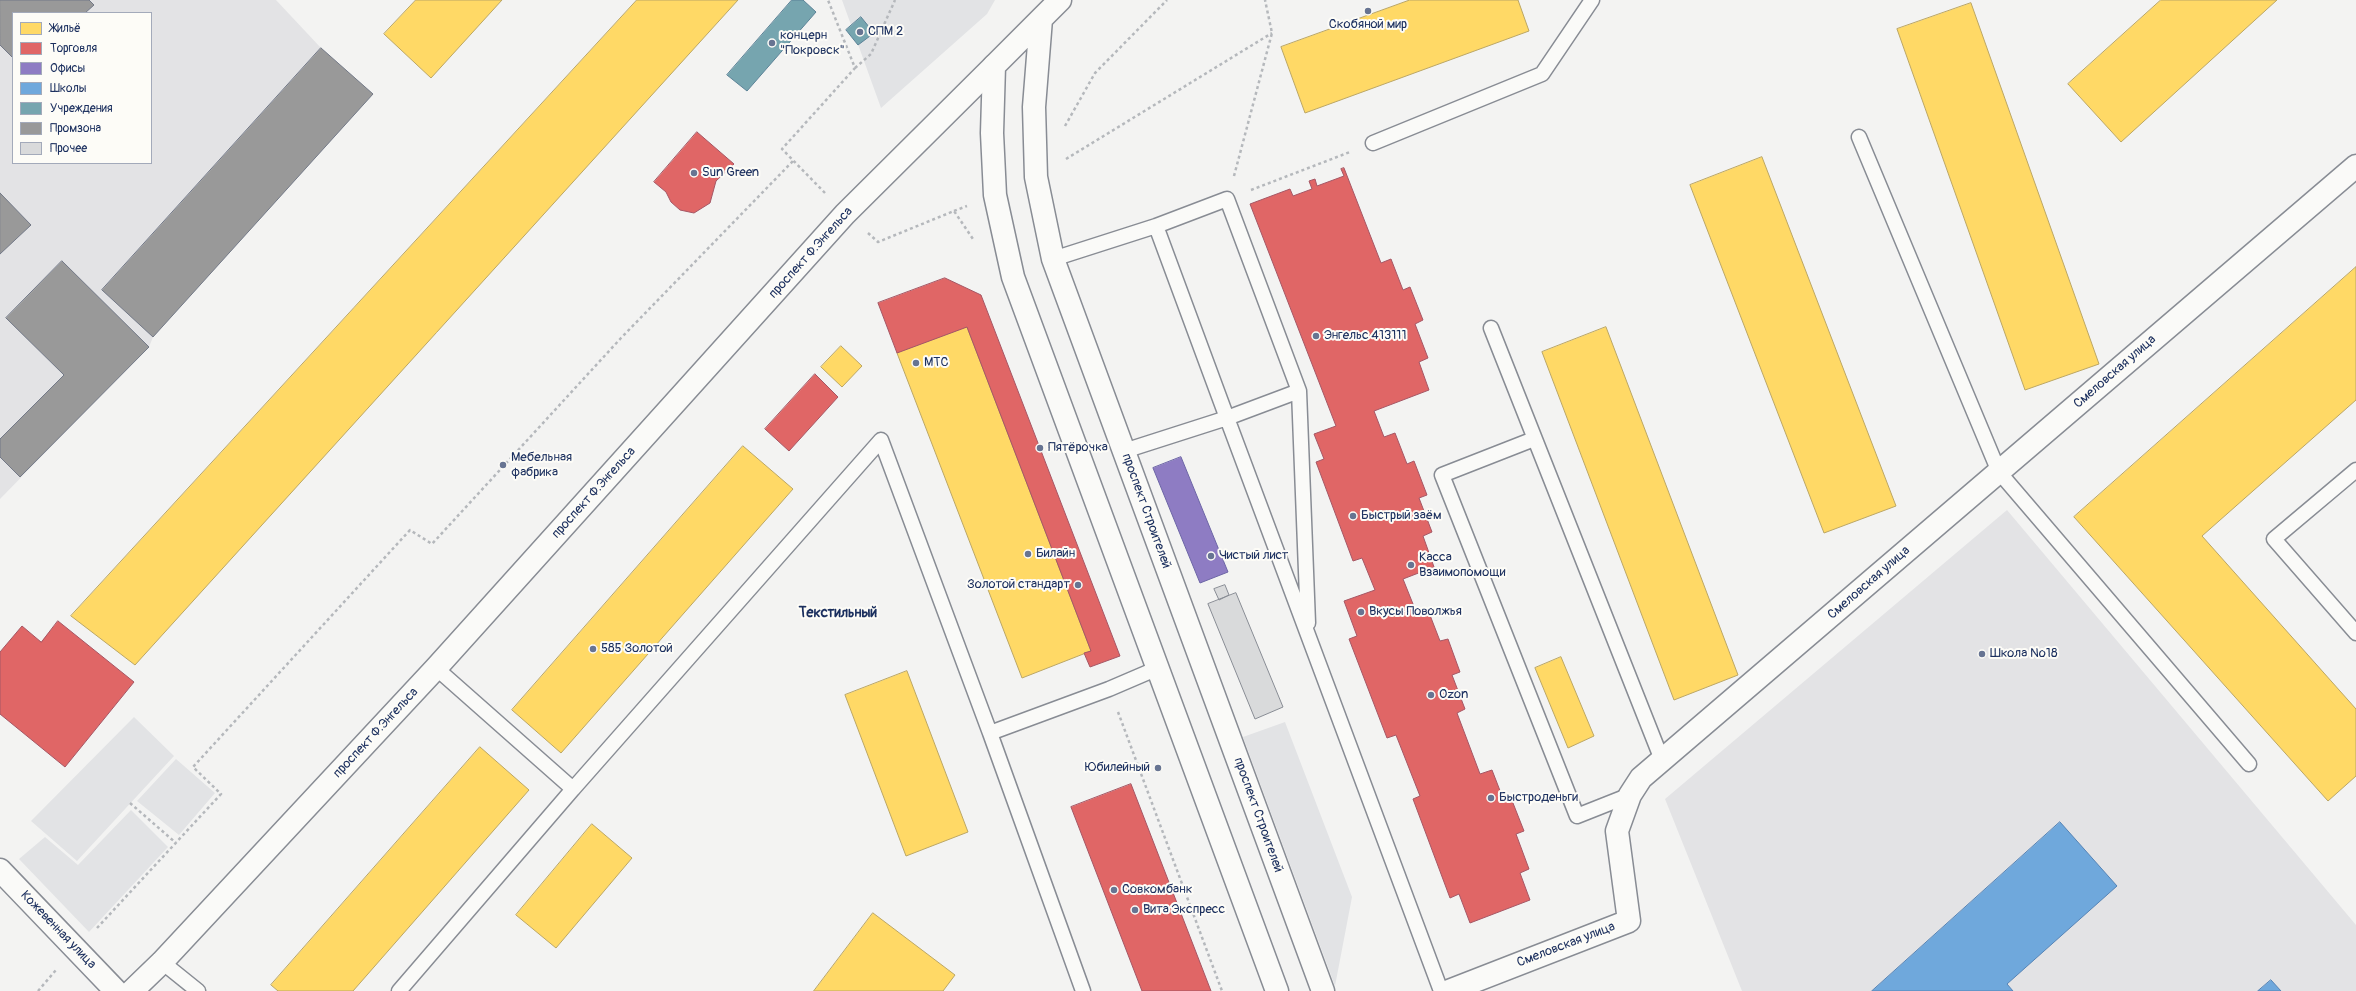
<!DOCTYPE html>
<html>
<head>
<meta charset="utf-8">
<style>
  body { margin:0 }
  #map { position:relative; width:2356px; height:991px; overflow:hidden; background:#f3f3f2; font-family:Pangolin,sans-serif }
  canvas { display:block }
  .legend { position:absolute; left:12px; top:12px; width:140px; height:152px; box-sizing:border-box; background:#fdfcf7; border:1px solid #a3aaba; margin:0; padding:5px 7px; list-style:none; font-size:12px; color:#1b2f5e }
  .legend li { display:flex; align-items:center; gap:8px; height:20px }
  .legend b { width:20px; border:1px solid #a3aaba }
</style>
</head>
<body>
<div id="map">
<canvas width="2356" height="991"></canvas>
<ul class="legend">
<li><b style="height:11px;background:#ffd966"></b>Жильё</li>
<li><b style="height:11px;background:#e06666"></b>Торговля</li>
<li><b style="height:11px;background:#8e7cc3"></b>Офисы</li>
<li><b style="height:11px;background:#6fa8dc"></b>Школы</li>
<li><b style="height:11px;background:#76a5af"></b>Учреждения</li>
<li><b style="height:11px;background:#999"></b>Промзона</li>
<li><b style="height:11px;background:#d9dadb"></b>Прочее</li>
</ul>
</div>
<script>
const g = document.querySelector('canvas').getContext('2d');
g.lineJoin = 'round';
function paint(path, color) { g.fillStyle = color; g.fill(path, 'evenodd'); }
function strokePath(path, color, width, dash) { g.strokeStyle = color; g.lineWidth = width; g.lineCap = dash ? 'butt' : 'round'; g.setLineDash(dash || []); g.stroke(path); }
function write(font, color, halo, rows, align = 'center') {
  g.font = font + ' Pangolin,sans-serif'; g.lineWidth = 4; g.setLineDash([]); g.textBaseline = 'middle'; g.strokeStyle = halo; g.fillStyle = color; for (const [text, x, y, turn = 0] of rows) {
    g.save(); g.translate(x, y); g.rotate((+turn || 0) * Math.PI / 180); g.textAlign = isNaN(turn) ? turn : align; if (halo) g.strokeText(text, 0, 0); g.fillText(text, 0, 0); g.restore();
  }
}
paint(new Path2D(`
  M0 0H276L321 48 373 94 153 337 149 347 0 499ZM13 13H151V163H13Z
  M2007 510 2356 925V991H1742L1665 799Z`), '#e3e3e5');
paint(new Path2D(`
  M842 0H995L987 14 881 108Z
  M134 717 174 756 77 861 31 821Z
  M1285 722 1352 897 1335 986 1243 737Z
  M176 759 215 793 179 835 137 801Z
  M131 810 168 847 89 932 19 859 45 837 78 865Z`), '#e2e3e5');
const homes = new Path2D(`
  M416 0H502L431 78 384 34Z
  M637 0H738L135 665 71 616Z
  M1410 0H1518L1529 31 1305 113 1281 47Z
  M2161 0H2277L2121 142 2068 84Z
  M1971 3 2099 364 2025 390 1897 29Z
  M1762 157 1896 506 1824 533 1690 185Z
  M2356 267V400L2202 536 2356 709V776L2328 801 2074 517Z
  M967 327 1091 651 1022 678 897 353Z
  M1606 327 1738 675 1674 700 1542 352Z
  M841 346 862 366 842 387 821 367Z
  M743 446 793 489 561 753 512 710Z
  M1561 657 1594 736 1568 748 1535 668Z
  M907 671 968 832 906 856 845 695Z
  M480 747 529 790 353 991H278L271 985Z
  M592 824 632 858 556 948 516 915Z
  M873 913 955 975 943 991H814Z`);
paint(homes, '#ffd966');
strokePath(homes, '#bba664', 1);
const shops = new Path2D(`
  M697 132 734 164 716 181 710 203 694 213 680 210 671 202 666 192 654 182Z
  M1344 168 1381 263 1391 259 1403 290 1410 287 1423 320 1415 324 1428 358 1419 362 1429 390 1374 411 1384 437 1395 433 1407 464 1414 461 1427 495 1419 498 1432 532 1423 536 1434 567 1403 579 1417 614 1428 610 1440 641 1448 639 1460 672 1452 675 1465 709 1457 713 1480 774 1492 770 1504 801 1511 798 1524 831 1516 834 1529 869 1520 873 1530 900 1470 923 1459 894 1450 898 1413 799 1420 796 1396 735 1387 738 1349 639 1357 636 1344 601 1375 590 1362 558 1353 561 1316 462 1324 459 1314 434 1336 426 1250 204 1290 189 1293 196 1312 189 1309 181 1315 179 1317 186 1344 176 1341 169Z
  M945 278 981 295 1120 656 1090 667 1084 653 1091 651 967 327 897 353 878 303Z
  M815 374 838 397 789 451 765 429Z
  M58 621 134 682 65 767 0 714V652L22 626 41 642Z
  M1131 784 1211 991H1142L1071 807Z`);
paint(shops, '#e06666');
strokePath(shops, '#a55664', 1);
const offices = new Path2D(`
  M1181 457 1228 572 1200 583 1153 468Z`);
paint(offices, '#8e7cc3');
strokePath(offices, '#6c65a5', 1);
const schools = new Path2D(`
  M2060 822 2117 886 2007 984 2013 991H1872Z
  M2271 980 2281 991H2258Z`);
paint(schools, '#6fa8dc');
strokePath(schools, '#5684b6', 1);
const public = new Path2D(`
  M792 0H803L816 12 747 91 727 75Z
  M861 17 874 33 858 45 846 30Z`);
paint(public, '#76a5af');
strokePath(public, '#5b8297', 1);
const industry = new Path2D(`
  M0 0H89L94 5 85 13H13V58L0 45Z
  M321 48 373 94 153 337 102 290Z
  M0 193 31 225 0 254Z
  M62 261 149 347 20 477 0 457V439L64 375 6 318Z`);
paint(industry, '#999');
strokePath(industry, '#737987', 1);
const building = new Path2D(`
  M1225 585 1229 595 1219 600 1214 589Z
  M1236 593 1283 707 1255 719 1208 604Z`);
paint(building, '#d9dadb');
strokePath(building, '#888c94', 1);
const service = new Path2D(`
  M1859 137 1999 472 2249 764
  M1373 143 1542 74 1592 0
  M1053 259 1156 226 1227 199 1299 391 1227 418 1156 226
  M1491 328 1662 760
  M1299 391 1308 623
  M1534 439 1442 475 1577 816 1630 795
  M1124 451 1227 418 1441 991
  M2356 470 2274 539 2356 633
  M436 668 573 789 881 440 990 733 1109 689 1158 668
  M990 733 1083 991
  M162 962 198 991
  M399 991 573 789`);
const minor = new Path2D(`
  M0 870 116 991
  M1449 991 1629 921 1617 831 1630 795 1641 778 2356 166`);
const tertiary = new Path2D(`
  M132 991 162 962 436 668 845 214 994 66`);
const primary = new Path2D(`
  M1060 0 994 66 992 133 995 195 1013 277 1277 991
  M1041 19 1034 107 1036 177 1053 259 1323 991`);
strokePath(service, '#888c94', 17);
strokePath(minor, '#888c94', 25);
strokePath(tertiary, '#888c94', 25);
strokePath(primary, '#888c94', 25);
strokePath(new Path2D(`
  M855 68 871 54 895 0
  M1065 126 1095 73 1167 0
  M1066 159 1272 33
  M1234 176 1272 33 1265 0
  M1251 190 1350 152
  M825 193 782 149 855 68 828 0
  M954 211 967 206
  M868 233 878 242 954 211 973 239
  M1118 712 1222 991
  M130 803 176 843
  M97 928 221 794 193 767 410 530 432 544 621 338 793 161
  M38 991 56 970`), '#b5b8bc', 2.5, [3, 3]);
strokePath(service, '#fafaf8', 14);
strokePath(minor, '#fafaf8', 22);
strokePath(tertiary, '#fafaf8', 22);
strokePath(primary, '#fafaf8', 22);
for (const [x, y, r, color] of [
  [1368,11,4,"#677492"],
  [860,32,4,"#677492"],
  [772,43,4,"#677492"],
  [694,173,4,"#677492"],
  [1316,336,4,"#677492"],
  [916,363,4,"#677492"],
  [1040,448,4,"#677492"],
  [503,465,4,"#677492"],
  [1353,516,4,"#677492"],
  [1028,554,4,"#677492"],
  [1211,556,4,"#677492"],
  [1411,565,4,"#677492"],
  [1078,585,4,"#677492"],
  [1361,612,4,"#677492"],
  [593,649,4,"#677492"],
  [1982,654,4,"#677492"],
  [1431,695,4,"#677492"],
  [1158,768,4,"#677492"],
  [1491,798,4,"#677492"],
  [1114,890,4,"#677492"],
  [1135,910,4,"#677492"]
]) { const dot = new Path2D(); dot.arc(x, y, r, 0, 2 * Math.PI); g.fillStyle = color; g.fill(dot); strokePath(dot, '#fdfcf7', 1.5); }
write('13px', '#1b2f5e', '#fdfcf7', [
  ["Скобяной мир",1368,25,"center"],
  ["СПМ 2",868,32],
  ["концерн",780,36],
  ["\"Покровск\"",780,51],
  ["Sun Green",702,173],
  ["Энгельс 413111",1324,336],
  ["МТС",924,363],
  ["Пятёрочка",1048,448],
  ["Мебельная",511,458],
  ["фабрика",511,473],
  ["Быстрый заём",1361,516],
  ["Билайн",1036,554],
  ["Чистый лист",1219,556],
  ["Касса",1419,558],
  ["Взаимопомощи",1419,573],
  ["Золотой стандарт",1070,585,"right"],
  ["Вкусы Поволжья",1369,612],
  ["585 Золотой",601,649],
  ["Школа №18",1990,654],
  ["Ozon",1439,695],
  ["Юбилейный",1150,768,"right"],
  ["Быстроденьги",1499,798],
  ["Совкомбанк",1122,890],
  ["Вита Экспресс",1143,910]
], 'left');
write('13px', '#1b2f5e', '#fdfcf7', [
  ["проспект Ф.Энгельса",811,253,-48],
  ["Смеловская улица",2115,372,-41],
  ["проспект Ф.Энгельса",594,493,-48],
  ["проспект Строителей",1146,511,70],
  ["Смеловская улица",1869,583,-41],
  ["проспект Ф.Энгельса",376,733,-47],
  ["проспект Строителей",1258,815,70],
  ["Кожевенная улица",58,930,46],
  ["Смеловская улица",1566,945,-21]
]);
write('bold 14px', '#1b2f5e', '#fdfcf7', [
  ["Текстильный",838,613]
]);
</script>
</body>
</html>
